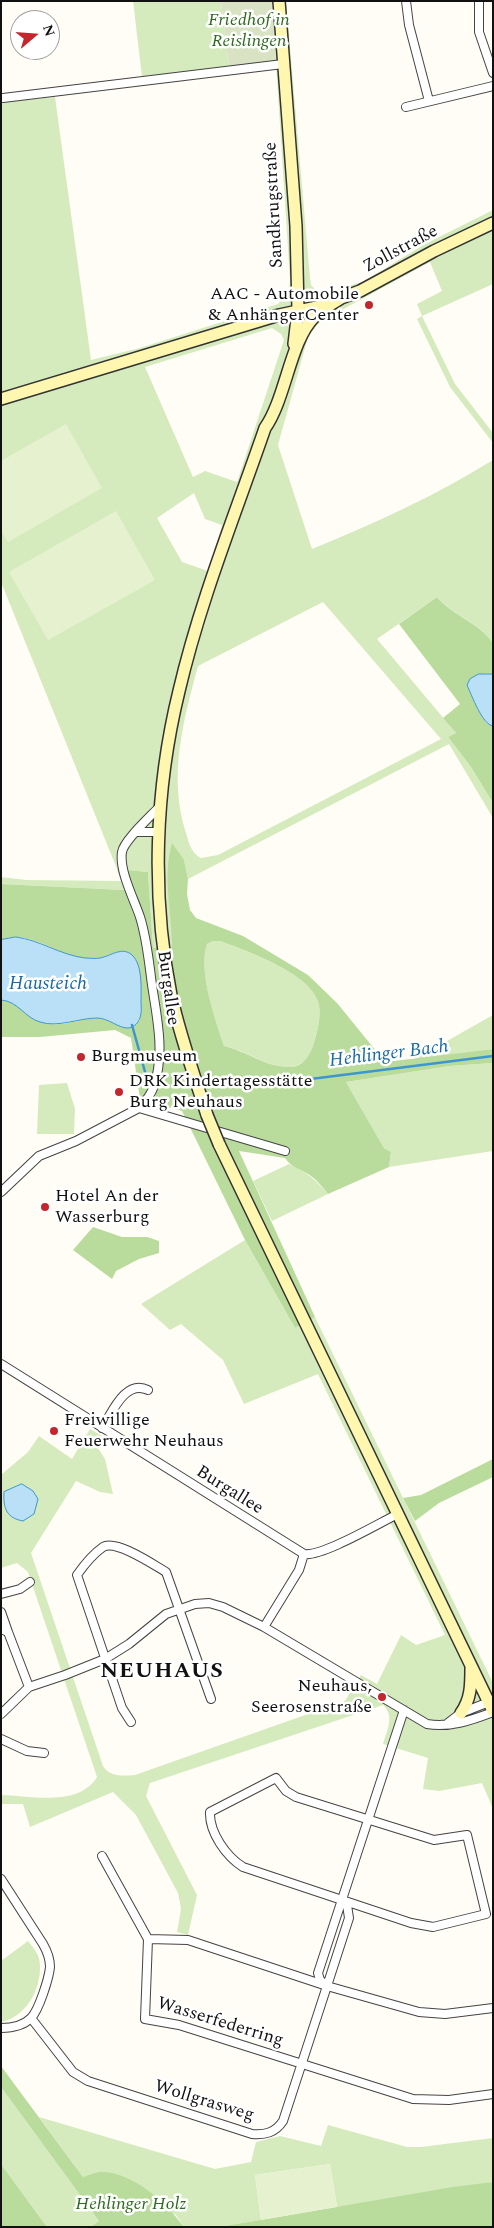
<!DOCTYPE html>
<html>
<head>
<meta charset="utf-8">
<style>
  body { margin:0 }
  #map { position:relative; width:494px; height:2228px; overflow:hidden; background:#fffdf5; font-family:Spectral,serif }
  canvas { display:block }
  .frame { position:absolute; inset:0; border:2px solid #111; pointer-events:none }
  .north { position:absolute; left:10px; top:10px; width:50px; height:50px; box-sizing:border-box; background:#fff; border:1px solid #a0a0a0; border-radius:50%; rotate:72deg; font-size:14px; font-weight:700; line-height:20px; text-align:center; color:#111 }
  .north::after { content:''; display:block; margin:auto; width:18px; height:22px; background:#c4262e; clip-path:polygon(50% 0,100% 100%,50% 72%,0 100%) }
</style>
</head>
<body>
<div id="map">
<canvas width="494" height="2228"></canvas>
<div class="frame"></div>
<div class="north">N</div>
</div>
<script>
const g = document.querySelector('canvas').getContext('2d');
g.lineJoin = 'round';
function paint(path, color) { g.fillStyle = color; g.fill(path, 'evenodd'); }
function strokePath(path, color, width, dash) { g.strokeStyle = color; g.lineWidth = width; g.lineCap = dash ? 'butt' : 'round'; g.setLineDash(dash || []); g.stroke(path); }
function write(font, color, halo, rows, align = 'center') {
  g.font = font + ' Spectral,serif'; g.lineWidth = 5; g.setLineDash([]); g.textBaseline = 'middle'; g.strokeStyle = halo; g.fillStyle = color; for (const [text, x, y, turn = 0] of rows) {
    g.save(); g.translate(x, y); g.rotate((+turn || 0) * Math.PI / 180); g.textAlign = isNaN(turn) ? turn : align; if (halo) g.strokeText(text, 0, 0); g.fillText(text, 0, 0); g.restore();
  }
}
paint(new Path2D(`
  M133 1H221L229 67 142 77Z
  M272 1H286L310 278 311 285 319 294 363 282 425 244 493 210V284L422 316 455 384 493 433V443L450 387 417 319 422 316 417 304 442 291 430 262 325 319 318 324 308 337 278 445 312 549C375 523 435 496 493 460V643C478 622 454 616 437 597L377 639 456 733 448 737 471 767 493 803V818L449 744 188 879 184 860 168 889 173 947 153 948 148 872 117 869 1 582V102L55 97 91 360 140 348 278 304 289 292 290 280ZM272 328 281 334 284 340 237 482 205 471 193 477 145 367ZM194 493 205 519 222 525 208 571 182 562 157 518ZM323 602 441 739 218 855 201 858C191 853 189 843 186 833 168 777 183 721 198 666Z
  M1 877 26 880 121 881 124 890 1 884Z
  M213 941H220C247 951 313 974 319 1005 321 1019 317 1033 313 1046 310 1057 301 1067 289 1067 266 1067 246 1050 224 1046 215 1018 198 972 207 944Z
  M493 1015V1049L415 1059Z
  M493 1063V1151L389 1167 391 1152 384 1148 346 1082 450 1066Z
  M67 1083 75 1109 74 1134H37L39 1085Z
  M289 1164C306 1171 316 1180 328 1194L272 1221 253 1181Z
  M245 1240 295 1328 315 1317 493 1683V1809L482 1783 439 1791 423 1789 428 1758 383 1744C387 1730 395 1716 383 1705L150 1783 146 1796 197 1895 188 1935 177 1932 181 1909 178 1893 136 1815 113 1792 30 1827 23 1804H1V1795C31 1796 79 1807 97 1777L28 1572 17 1563 1 1568 2 1474 28 1452 39 1436 72 1459 90 1429 102 1436 96 1445 105 1459 113 1494 100 1492 76 1481 31 1553 103 1766C109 1777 124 1776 135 1775L345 1701 361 1675 377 1684 401 1635 416 1645 445 1635 318 1374 244 1404 223 1360 181 1324 170 1330 141 1304Z
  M28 1941C34 1948 40 1956 40 1965 41 1990 26 2017 1 2022V1961Z
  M1 2087 99 2221 92 2227H47L1 2164Z
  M39 2117 215 2169 251 2162 256 2142 280 2136 321 2146 328 2125 407 2147H421L493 2138V2182L337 2207 330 2164 255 2175 261 2220 219 2227H184L176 2215 97 2172 83 2177Z`), '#d5ebbd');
paint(new Path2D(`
  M437 597C453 616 478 622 493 643V674C482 673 472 674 468 685 472 696 482 724 493 726V803L471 767 448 737 456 733 443 718 460 704 399 624Z
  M172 843 184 860 188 879 187 894 190 910 196 918 243 936 308 975 337 1003 385 1062 493 1049V1063L450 1066 346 1082 384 1148 391 1152 389 1167 328 1194C323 1188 318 1181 311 1176 302 1169 291 1168 285 1158L239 1151 315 1317 295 1328 245 1240 182 1111 140 1099 131 1038 115 1030 40 1037H1V1000C18 1001 28 1018 45 1023 61 1028 81 1018 98 1018 117 1019 123 1036 140 1020L122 951C114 953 107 957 99 958 69 963 45 939 17 937 12 937 6 939 1 940V884L124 890 117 869 148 872 153 948 172 947C172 913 162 877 172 843ZM213 941H220C247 951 313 974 319 1005 321 1019 317 1033 313 1046 309 1057 301 1068 289 1067 266 1067 246 1051 224 1046 215 1018 198 972 207 944Z
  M93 1227 122 1237H147L159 1241V1253L139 1259 116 1271 112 1279 73 1250Z
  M493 1459V1477L439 1503 415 1521 403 1498 421 1495Z
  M1 2066 83 2177C88 2175 93 2173 98 2172 131 2170 166 2202 184 2227H91L99 2221 1 2087Z
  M1 2164 47 2227H1Z
  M493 2182V2227H219L453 2187Z`), '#b9dc9c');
paint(new Path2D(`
  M221 1H272L276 61 229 67Z`), '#d9e3c4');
paint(new Path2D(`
  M66 424 102 488 8 542 1 531V461Z
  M116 511 155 580 48 640 9 572Z
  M330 2164 337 2207 261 2220 255 2175Z`), '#e6f2cf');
const water = new Path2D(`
  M479 674H493V726C482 724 472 696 467 685L470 679Z
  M16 937C40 940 60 955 85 958 90 958 96 959 100 958 111 956 122 946 132 955 143 965 141 990 141 1003 142 1013 141 1025 129 1028 119 1029 109 1018 97 1018 79 1018 58 1028 40 1022 25 1018 18 1001 1 1000V940Z
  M22 1484 33 1491 38 1499 34 1514 23 1521C7 1518 3 1509 4 1492Z`);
paint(water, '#b9e0f7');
strokePath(water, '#3f96cf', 1);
strokePath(new Path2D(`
  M132 1025 147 1079
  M229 1085 279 1083 493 1056`), '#3f96cf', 2.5);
const street = new Path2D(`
  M406 1 409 25 429 101
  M479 1V32L493 73
  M3 98 283 64
  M406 107 493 86
  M137 832H158
  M139 1108 285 1151
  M1 1192 39 1156 76 1141 139 1108C145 1102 151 1095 154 1086 165 1053 157 1018 152 985 149 963 147 939 140 917 134 899 119 871 122 852 124 840 151 816 160 806
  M1 1364 304 1554C322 1557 379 1523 398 1514
  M102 1428C112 1413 125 1379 148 1390
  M1 1594 20 1589 30 1582
  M1 1612 8 1632
  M264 1627 299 1570 304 1554
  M1 1629 8 1632 29 1687
  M1 1714 29 1687 65 1675 105 1659 129 1644 166 1614 195 1604 209 1603 223 1607 264 1627 427 1724C450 1728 472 1720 493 1712
  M131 1722 122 1708 77 1575C84 1565 93 1554 103 1547 116 1539 154 1565 166 1572L211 1699
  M448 1723 461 1713 489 1702
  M1 1739 27 1751 44 1753
  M276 1778 286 1791 296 1797 434 1840 467 1835 486 1914 433 1927 411 1923 243 1867C227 1857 209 1833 210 1812Z
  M102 1856 148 1939
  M1 1879 43 1944C47 1951 50 1958 50 1967 49 1978 39 2010 31 2018 23 2026 11 2028 1 2028
  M327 1986 349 1918 347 1905 342 1899
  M493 2008 445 2014 419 2012 327 1986 188 1940 148 1939 145 2019 179 2025 413 2099 449 2100 493 2094
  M31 2018 73 2072 88 2081 252 2134C265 2135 275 2133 283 2121L327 1986 320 1980 318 1973 404 1710`);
const secondary = new Path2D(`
  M279 1 296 226 298 310 294 344
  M1 399 279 315 317 307 360 291 434 251 493 223
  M207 1115C194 1075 180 1036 171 995 151 895 155 789 179 691 200 601 235 515 265 428 286 398 290 341 314 317 322 309 333 303 343 297
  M219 1144 493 1711
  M461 1713C471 1699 471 1685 471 1668`);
strokePath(street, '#444', 10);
strokePath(secondary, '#333', 14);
strokePath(street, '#fff', 8);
strokePath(secondary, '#fff6b0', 11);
const secondaryBridge = new Path2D(`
  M207 1115 219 1144`);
strokePath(secondaryBridge, '#333', 14, []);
strokePath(secondaryBridge, '#fff6b0', 11);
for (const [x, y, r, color] of [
  [369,305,5,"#c4262e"],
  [81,1057,5,"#c4262e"],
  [119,1092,5,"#c4262e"],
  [45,1207,5,"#c4262e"],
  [54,1431,5,"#c4262e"],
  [382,1697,5,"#c4262e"]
]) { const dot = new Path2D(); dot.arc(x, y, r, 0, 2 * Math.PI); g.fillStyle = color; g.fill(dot); strokePath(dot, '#fff', 2); }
write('italic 18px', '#2f6b1f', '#fff', [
  ["Friedhof in",249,21],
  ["Reislingen",249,42],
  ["Hehlinger Holz",131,2205]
]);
write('18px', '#111', '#fff', [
  ["Sandkrugstraße",275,205,-93],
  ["Zollstraße",401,250,-28],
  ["Burgallee",167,988,82],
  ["Burgallee",229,1491,32],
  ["Wasserfederring",220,2023,17],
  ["Wollgrasweg",204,2102,17]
]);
write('18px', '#111', '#fff', [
  ["AAC - Automobile",359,295,"right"],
  ["& AnhängerCenter",359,316,"right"],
  ["Burgmuseum",91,1057],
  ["DRK Kindertagesstätte",129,1082],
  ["Burg Neuhaus",129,1103],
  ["Hotel An der",55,1197],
  ["Wasserburg",55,1218],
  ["Freiwillige",64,1421],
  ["Feuerwehr Neuhaus",64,1442],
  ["Neuhaus,",372,1687,"right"],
  ["Seerosenstraße",372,1708,"right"]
], 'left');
write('italic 19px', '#1768a6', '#fff', [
  ["Hausteich",48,985],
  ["Hehlinger Bach",389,1055,-7]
]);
g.letterSpacing = '1px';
write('bold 22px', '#111', '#fff', [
  ["NEUHAUS",162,1673]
]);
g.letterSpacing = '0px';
</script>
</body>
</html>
